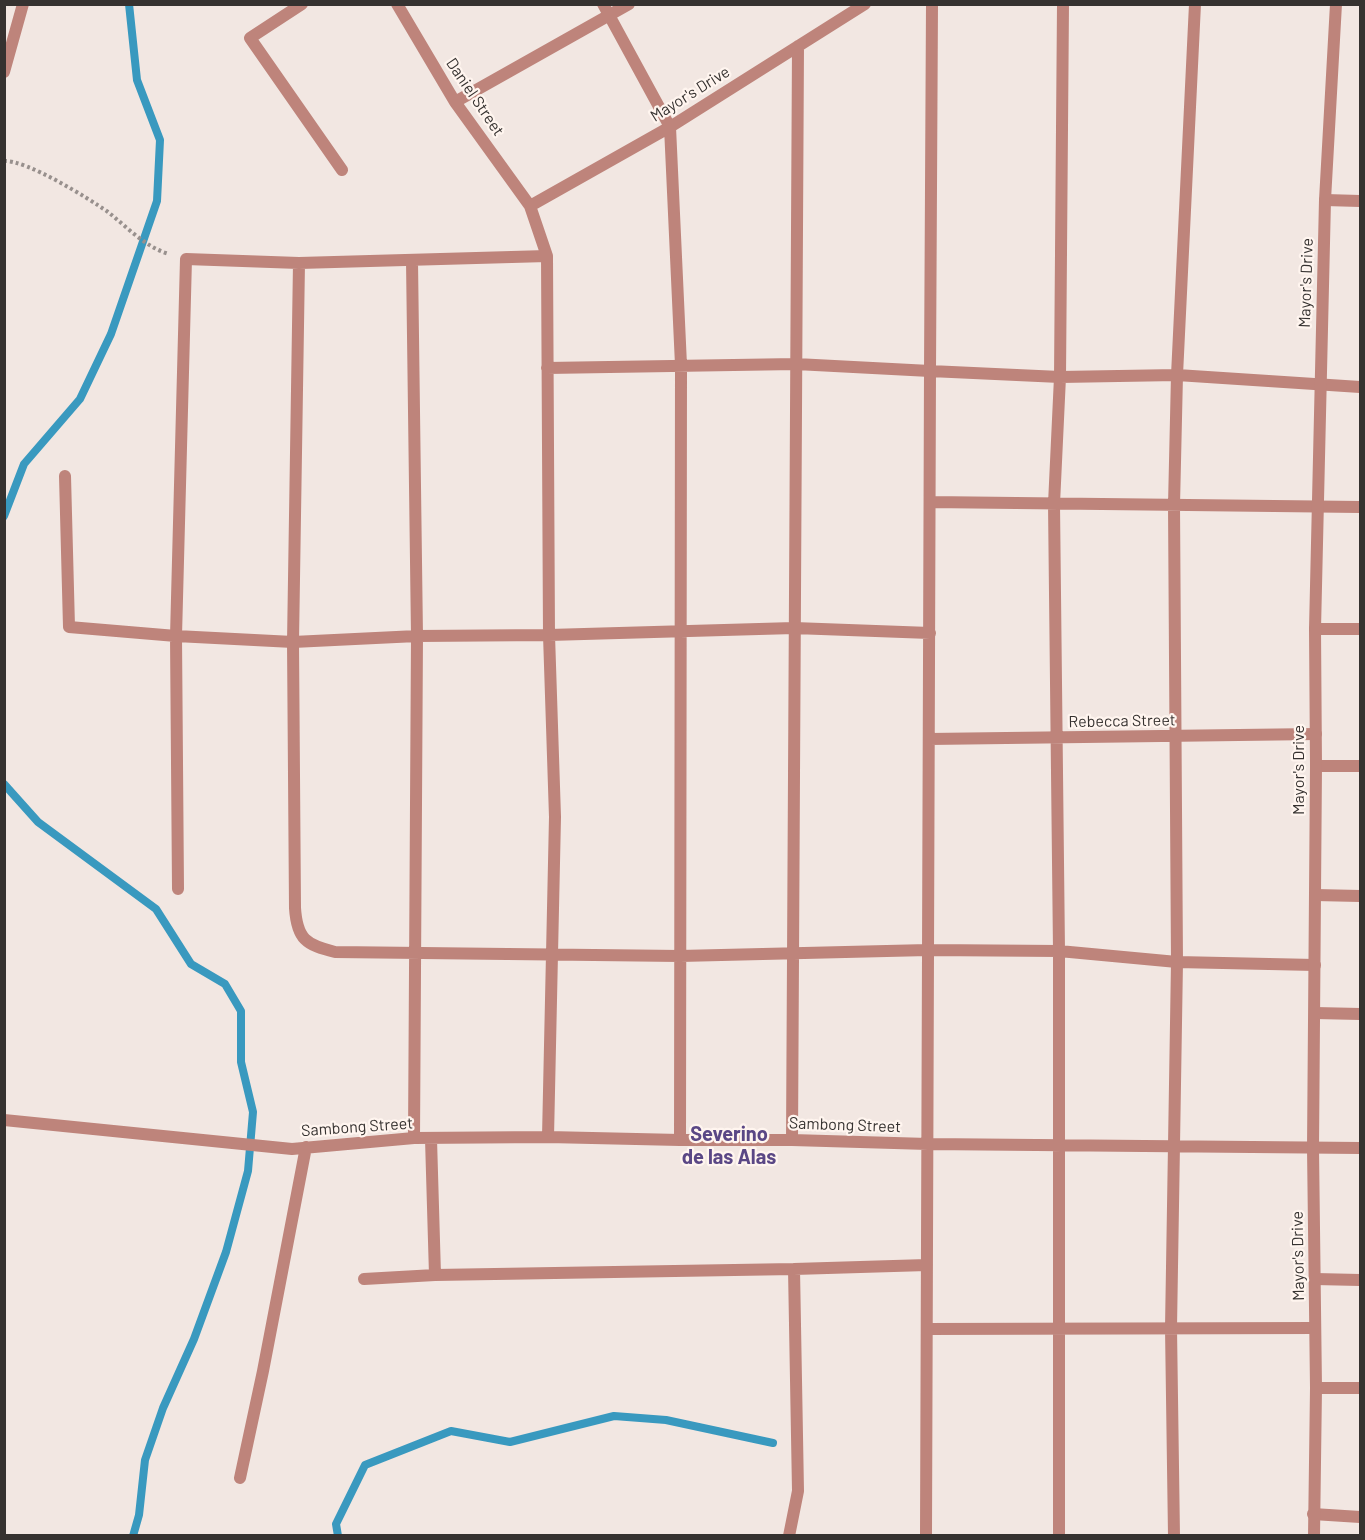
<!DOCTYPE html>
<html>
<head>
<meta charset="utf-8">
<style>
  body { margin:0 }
  #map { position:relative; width:1365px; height:1540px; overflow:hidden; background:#f2e7e2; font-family:Barlow,sans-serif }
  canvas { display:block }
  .frame { position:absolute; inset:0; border:6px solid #363230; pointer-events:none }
</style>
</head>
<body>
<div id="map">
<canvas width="1365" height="1540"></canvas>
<div class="frame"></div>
</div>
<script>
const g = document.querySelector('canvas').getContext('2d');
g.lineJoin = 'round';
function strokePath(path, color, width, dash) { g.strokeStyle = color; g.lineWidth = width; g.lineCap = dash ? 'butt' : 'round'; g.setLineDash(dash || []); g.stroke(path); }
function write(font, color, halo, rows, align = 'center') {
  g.font = font + ' Barlow,sans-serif'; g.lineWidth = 4.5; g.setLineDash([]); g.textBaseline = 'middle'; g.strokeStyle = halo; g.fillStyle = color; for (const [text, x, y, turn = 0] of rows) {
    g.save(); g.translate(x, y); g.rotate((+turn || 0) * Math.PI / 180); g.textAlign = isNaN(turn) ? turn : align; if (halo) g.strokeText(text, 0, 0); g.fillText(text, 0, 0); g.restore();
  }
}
strokePath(new Path2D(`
  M4 516 24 464 80 399 111 334 157 201 160 140 137 80 129 4
  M4 784 38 822 156 909 191 964 225 984 241 1011V1062L253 1112 248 1171 226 1252 194 1339 163 1408 145 1460 139 1515 133 1536
  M338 1536 336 1524 365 1465 451 1431 510 1442 614 1416 666 1420 773 1443`), '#3999bf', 8);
strokePath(new Path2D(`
  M4 161C27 160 88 198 108 212 127 227 145 247 169 254`), '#98908d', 4, [3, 3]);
strokePath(new Path2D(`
  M302 4 250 38 342 170
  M397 4 455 102 530 206 547 256 549 635 555 817 548 1137
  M603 4 670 127 681 365 680 1140
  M932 4 930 371 1060 377 1177 375 1360 387
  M4 72 23 4
  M455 102 629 4
  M1325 200 1360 201
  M530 206 670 127 865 4
  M412 261 417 636 414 1138
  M299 263 293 642 295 908C297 939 306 945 335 952L680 956 928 950 1059 951 1177 962 1315 965
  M547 368 796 364 930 371 926 1536
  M65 476 69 627 176 636 293 642 417 636 549 635 794 628 930 633
  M930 502 1360 507
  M1315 629H1360
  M929 739 1316 734
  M1316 766H1360
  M178 889 176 636 186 259 299 263 547 256
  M1315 895 1360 896
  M1315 1013 1360 1014
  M4 1120 292 1149 414 1138 548 1137 680 1140H792L928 1144 1360 1148
  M431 1139 435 1275
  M792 1140 798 46
  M364 1279 435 1275 794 1269 927 1265
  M1315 1279 1360 1280
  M927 1329 1315 1328
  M1316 1388H1360
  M240 1478 263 1371 306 1147
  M1313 1514 1360 1517
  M789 1536 798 1491 794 1269
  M1059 1536V951L1054 504 1060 377 1063 4
  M1174 1536 1171 1328 1177 962 1174 505 1177 375 1195 4`), '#be847b', 12);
strokePath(new Path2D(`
  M1314 1536 1316 1388 1313 1148 1316 766 1315 629 1325 200 1336 4`), '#be847b', 12);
write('16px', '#363230', '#fff5ef', [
  ["Mayor's Drive",690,94,-32],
  ["Daniel Street",475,97,56],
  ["Mayor's Drive",1306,283,-88],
  ["Rebecca Street",1122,721,-1],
  ["Mayor's Drive",1299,770,-90],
  ["Sambong Street",845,1125,2],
  ["Sambong Street",357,1127,-4],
  ["Mayor's Drive",1298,1256,-91]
]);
write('bold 20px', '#5a4785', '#fff5ef', [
  ["Severino",729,1134],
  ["de las Alas",729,1157]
]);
</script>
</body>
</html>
